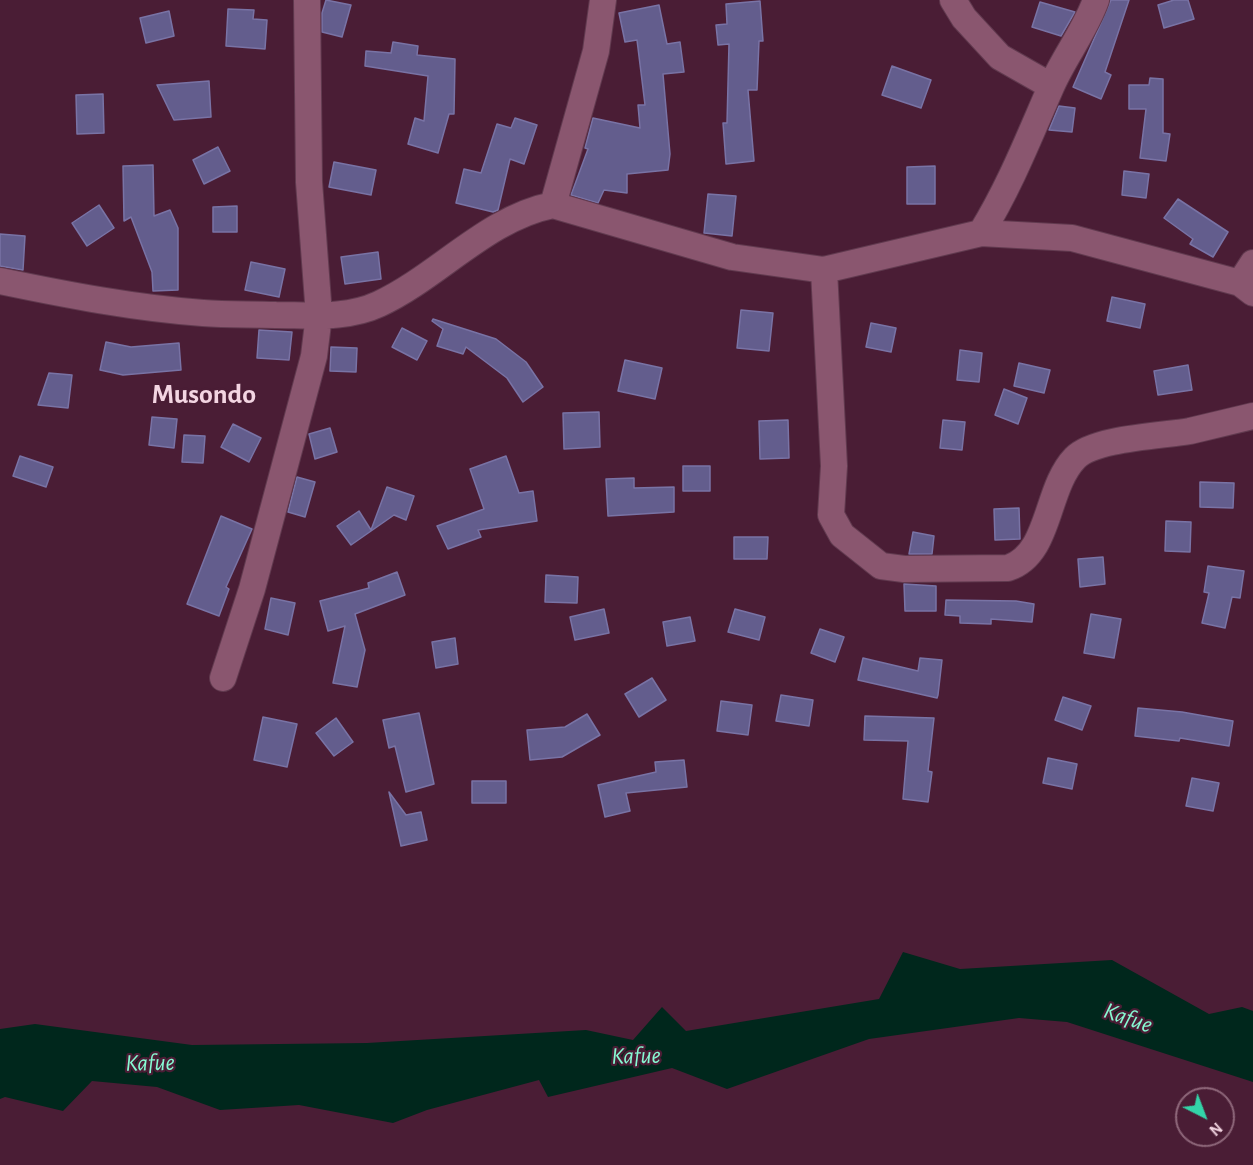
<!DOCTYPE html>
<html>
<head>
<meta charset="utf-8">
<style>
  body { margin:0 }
  #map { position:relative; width:1253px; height:1165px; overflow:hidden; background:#4a1d35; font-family:"Alegreya Sans",sans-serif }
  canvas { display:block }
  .north { position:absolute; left:1175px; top:1087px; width:60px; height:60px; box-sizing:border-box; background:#4a1d35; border:2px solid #8e677a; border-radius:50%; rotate:138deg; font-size:16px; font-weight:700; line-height:24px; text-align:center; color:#f3d5e2 }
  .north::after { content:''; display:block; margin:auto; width:21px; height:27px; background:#33d4a8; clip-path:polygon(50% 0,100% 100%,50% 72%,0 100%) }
</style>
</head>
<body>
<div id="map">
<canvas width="1253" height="1165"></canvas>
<div class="north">N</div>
</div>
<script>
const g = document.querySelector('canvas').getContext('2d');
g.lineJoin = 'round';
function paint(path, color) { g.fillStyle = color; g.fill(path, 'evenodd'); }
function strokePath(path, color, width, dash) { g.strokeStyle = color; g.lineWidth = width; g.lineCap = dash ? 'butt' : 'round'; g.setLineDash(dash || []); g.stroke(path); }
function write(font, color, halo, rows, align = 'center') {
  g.font = font + ' "Alegreya Sans",sans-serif'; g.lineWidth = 4.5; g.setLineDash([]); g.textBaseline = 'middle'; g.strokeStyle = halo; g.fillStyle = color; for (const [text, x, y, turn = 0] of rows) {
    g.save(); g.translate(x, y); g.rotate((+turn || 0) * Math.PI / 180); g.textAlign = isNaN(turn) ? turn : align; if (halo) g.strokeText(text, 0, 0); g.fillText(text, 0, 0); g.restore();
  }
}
paint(new Path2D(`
  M903 952 960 969 1112 960 1209 1014 1242 1007 1253 1011V1082L1067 1022 1019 1018 869 1039 727 1089 672 1068 548 1097 539 1080 427 1110 393 1123 299 1105 220 1110 157 1087 92 1081 63 1111 5 1097 0 1099V1029L35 1024 192 1045 367 1043 586 1030 633 1040 662 1007 686 1031 879 999Z`), '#00271c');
const building = new Path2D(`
  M326 0 351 5 342 37 322 32V13Z
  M1111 0H1129L1105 72 1111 75 1101 99 1073 87Z
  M1174 0H1188L1194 19 1164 28 1158 5Z
  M760 1 763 41H759L757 90H748L754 161 726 164 723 123H727L729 44 718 45 716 25 727 24 726 4Z
  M1040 2 1075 12 1061 36 1032 27Z
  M659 5 667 44 680 42 684 72 663 74 670 154 668 170 627 174V193L604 190 598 203 571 195 588 149 585 148 593 118 640 128 638 105H645L637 40 625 42 619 13Z
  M228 9 254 10 253 19 267 20 265 49 226 46Z
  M169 11 174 36 146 43 140 18Z
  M393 42 418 46 417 55 455 59 454 114H449L438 153 408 144 415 118 424 121 428 76 365 66 366 51 391 53Z
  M892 66 931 80 921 108 882 95Z
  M1150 78 1163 79V133L1170 134 1166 161 1140 158 1146 109H1129V85H1149Z
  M209 81 211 117 174 120 157 85Z
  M103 94 104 133 77 134 76 95Z
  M1059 106 1075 108 1072 132 1049 130Z
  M515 118 537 125 524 164 510 159 498 210 493 212 456 203 464 169 481 173 497 124 511 128Z
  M218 147 230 171 204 184 193 160Z
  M334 162 376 170 371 195 329 187Z
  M153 165 154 216 170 210 178 228V290L153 291 152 272 131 217 124 221 123 166Z
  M935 166V204H907V167Z
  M1124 171 1149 174 1146 198 1122 195Z
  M708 194 736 196 732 236 704 233Z
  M1178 199 1228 232 1213 257 1190 244 1193 239 1164 218Z
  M99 205 114 228 87 246 72 223Z
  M237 206V232H213V207Z
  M0 234 25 236 23 270 0 266Z
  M378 252 381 279 345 284 341 257Z
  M251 262 285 269 279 297 245 290Z
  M1112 297 1145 304 1140 328 1107 321Z
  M741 310 773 313 769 351 737 348Z
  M433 319 496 339 526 362 543 387 523 402 507 378 466 347 463 354 437 346 443 329 432 321Z
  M871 323 896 328 891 352 866 347Z
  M402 328 427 341 417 360 392 347Z
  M259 330 292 332 289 360 257 358Z
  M106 342 131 347 179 343 181 370 123 375 100 370Z
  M331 347 357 348 356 372 330 371Z
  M960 350 982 353 979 382 957 380Z
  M625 360 662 368 655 399 618 391Z
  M1019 363 1050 370 1044 393 1014 386Z
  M1188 365 1192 390 1158 395 1154 371Z
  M49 373 72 375 68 408 38 405Z
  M1004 389 1027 398 1018 424 995 415Z
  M599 412 600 447 564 449 563 413Z
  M152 417 177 419 174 448 149 445Z
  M788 420 789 458 760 459 759 421Z
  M943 420 965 422 962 450 940 448Z
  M233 424 261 438 249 462 221 447Z
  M330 428 337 452 315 459 309 434Z
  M184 435 205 436 203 463 182 462Z
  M20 456 53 467 46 487 13 476Z
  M506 456 519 493 533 491 537 521 478 530 481 537 448 549 437 526 484 509 470 469Z
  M683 466H710V491H683Z
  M297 477 315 482 305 517 288 512Z
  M634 478V488L674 487V512L608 516 606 479Z
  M1200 482 1234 483 1233 508 1200 507Z
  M387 487 414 496 406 520 394 515 351 545 337 526 359 511 371 530Z
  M1019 508 1020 539 995 540 994 509Z
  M221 516 252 529 226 587 229 589 219 616 187 604Z
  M1166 521 1191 522 1190 552 1165 551Z
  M913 532 934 536 932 554H909Z
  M734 537H768L767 559H734Z
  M1103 557 1105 584 1080 587 1078 559Z
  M1208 566 1244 571 1240 598 1232 597 1225 628 1202 623 1209 593 1204 592Z
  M397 572 405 595 355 614 365 650 357 687 333 683 345 626 328 631 320 601 369 588 368 583Z
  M546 575 578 577 577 603 545 602Z
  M904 584 936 586V611H905Z
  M271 598 295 603 288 635 265 629Z
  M946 600 1016 601 1034 604 1032 622 991 619V624L960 623V616L945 615Z
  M604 609 609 633 575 640 570 617Z
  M735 609 765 617 759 640 728 632Z
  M1091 614 1121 619 1114 658 1084 653Z
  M690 617 695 641 667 646 663 622Z
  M820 629 844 637 835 662 811 653Z
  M455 638 458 664 436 668 432 642Z
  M863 658 918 671 920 658 942 660 938 695 937 698 858 680Z
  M652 678 666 700 639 717 625 694Z
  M781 695 813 700 809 726 776 721Z
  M1063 697 1091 706 1082 730 1055 720Z
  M721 701 752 705 748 735 717 731Z
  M1138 708 1182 712 1233 721 1229 746 1180 738 1179 741 1135 736Z
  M419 713 434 784 406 792 395 746 389 748 383 720Z
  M587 714 600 735 562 757 530 760 527 730 565 727Z
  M865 716 934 718 928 771 932 772 928 802 903 799 908 741 864 740Z
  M263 717 297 724 287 767 254 760Z
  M336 718 353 742 334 756 316 733Z
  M1048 758 1077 764 1072 789 1043 783Z
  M684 760 687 787 626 793 630 811 605 817 598 785 656 772 655 762Z
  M1192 778 1219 783 1213 811 1186 806Z
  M472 781H506V803H472Z
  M389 792 406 815 421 812 427 840 401 846Z`);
paint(building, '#635d8d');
strokePath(building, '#7973a5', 1.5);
const street = new Path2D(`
  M953 0 964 18 1000 57 1051 86
  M1096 0C1085 31 1064 57 1051 87 1029 137 1010 186 981 233L1072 238 1240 283 1253 293
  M553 205 732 257 824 270 981 233
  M824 270 834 466 831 515 842 535 881 566 904 569 1008 568C1051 554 1045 489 1075 458 1094 438 1162 436 1190 431 1211 426 1232 421 1253 416
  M0 281C67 295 135 308 203 313 227 315 252 314 276 315 311 315 347 319 379 304 439 276 487 218 553 205L596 51 603 0
  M1240 283 1253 263
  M223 678 252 589 314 356 319 315 309 182 307 0`);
strokePath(street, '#613a4f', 28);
strokePath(street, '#8a566f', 26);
write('italic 24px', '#87fad3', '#4a1d35', [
  ["Kafue",1128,1018,19],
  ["Kafue",636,1056,-1],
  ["Kafue",150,1063,-1]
]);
write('bold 28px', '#f3d5e2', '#4a1d35', [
  ["Musondo",204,395]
]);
</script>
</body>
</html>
